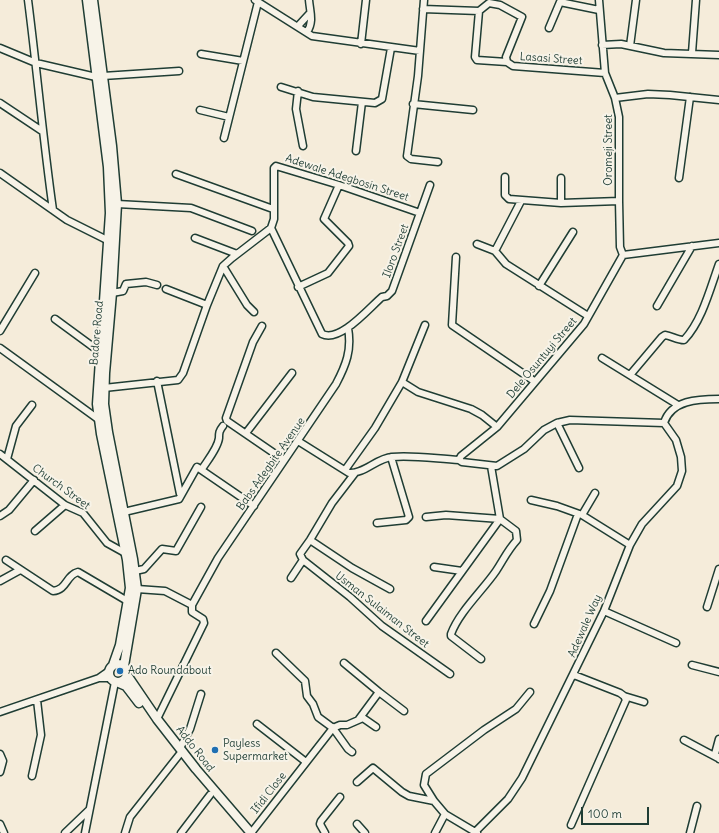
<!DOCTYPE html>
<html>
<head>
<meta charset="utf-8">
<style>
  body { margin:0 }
  #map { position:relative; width:719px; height:833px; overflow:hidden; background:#f5ecda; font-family:Delius,sans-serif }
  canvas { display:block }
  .scale { position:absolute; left:581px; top:807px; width:68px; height:18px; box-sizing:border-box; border:2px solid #1f3d34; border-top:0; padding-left:5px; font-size:12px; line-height:14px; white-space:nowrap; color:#1f3d34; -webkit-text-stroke:3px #f7f3e8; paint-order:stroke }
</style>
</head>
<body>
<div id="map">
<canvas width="719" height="833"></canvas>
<div class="scale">100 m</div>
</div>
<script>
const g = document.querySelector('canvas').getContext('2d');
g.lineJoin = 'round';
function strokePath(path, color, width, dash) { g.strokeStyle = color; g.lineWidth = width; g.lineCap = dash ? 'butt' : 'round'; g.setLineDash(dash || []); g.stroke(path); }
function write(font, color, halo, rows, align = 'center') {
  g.font = font + ' Delius,sans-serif'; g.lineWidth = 4; g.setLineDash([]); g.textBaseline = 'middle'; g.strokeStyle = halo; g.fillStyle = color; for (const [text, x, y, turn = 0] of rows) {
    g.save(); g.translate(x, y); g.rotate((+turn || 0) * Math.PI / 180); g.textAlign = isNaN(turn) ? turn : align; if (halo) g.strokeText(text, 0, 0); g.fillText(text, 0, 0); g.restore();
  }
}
const minor = new Path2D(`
  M28 0C37 70 43 140 53 210
  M255 0 312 36 420 51
  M424 0 418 76 407 156 411 159 438 162
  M599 0 605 73 615 98 619 117V201L620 247 623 255
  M423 9 479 11
  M479 11 475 57 477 60 507 62 513 66 605 73
  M479 11 489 3 500 5 522 17 506 57 507 62
  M298 26 310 13
  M549 28 560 2 599 10
  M307 32C314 22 310 12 309 0
  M361 44 366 0
  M602 45 621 44 664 53 719 55
  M630 46 636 0
  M0 48 36 63 96 77
  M692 53 696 0
  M201 54 243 61
  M103 76 179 71
  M281 87 313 97 375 103 382 99 391 48
  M298 91 296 109 303 146
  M615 98 648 94 670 95 719 100
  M0 103 42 131
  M413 104 473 110
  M200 110 229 117
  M224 138 258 2
  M356 151 362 102
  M0 173 67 220 109 241
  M176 174 273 209
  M505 177V195L509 199 561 203 619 201
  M561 178V203
  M679 178 690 97
  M117 204 191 208 252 231
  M271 228 322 334C340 343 369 308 382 297L387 296 392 291 430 185
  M195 238 237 254
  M477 244 495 251 506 264 588 316
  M495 251 521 201
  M623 255 719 243
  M456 257 452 325 534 381
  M223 266 247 305 254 312
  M539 286 573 232
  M298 287 328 273 349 246 348 243 324 219 339 185
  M166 289 207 305
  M112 293 123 291 126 284 146 282 157 285
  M657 306 692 246
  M55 319 100 352
  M262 326 253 342 226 418 227 421 284 460
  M0 331 35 273
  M0 348 98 419
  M602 358 678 405
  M630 375 662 337 665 335C672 336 677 340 684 340 702 321 710 289 719 264
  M157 381 180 494
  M402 382 418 392 471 409 482 415 497 427
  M104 388 178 380 183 373 207 305 223 266 232 258 271 228 274 219V168L276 166 339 185 420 213
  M557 423 579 468
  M664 423C671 400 698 399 719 399
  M246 433 292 373
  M298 441 349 473C364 474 377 458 392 457 414 455 437 459 459 460L462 462 497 466 524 449 544 430 557 423 570 420 664 423
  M0 454 65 505 83 513 107 543 125 553
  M7 459 16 426 32 405
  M459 460 461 456 497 427 584 324 623 255
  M202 469C207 461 218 448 219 438 219 433 219 431 223 426
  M345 470 375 428 402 382 425 325
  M531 500 557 506 582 515 630 545
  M124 512 179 499 197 467 254 506
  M582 515 595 493
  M0 516 9 510 34 480
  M426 517 446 515 500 519 516 531 517 540C507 551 504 559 496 571 483 590 459 612 451 634V636L481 659
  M377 523 406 520 409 517 391 457
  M35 531 65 505
  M310 540 352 568 390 589
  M6 560 53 591C67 590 66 575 78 572L129 602
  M303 560 350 597 382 626 450 674
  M434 567 462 571
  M135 571 144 569 162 549 176 551 201 507
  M291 578 303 560 300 554 310 540 332 503 355 473
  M0 581 20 570
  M137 589 165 591 192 605V612L203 619 204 623 157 719
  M192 605 218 558 336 384C346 365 352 350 348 328
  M707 607 719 569
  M604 611 676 643
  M426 621 500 519 491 466
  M534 624 550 591 578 514
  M276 653 305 681 307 696 313 704 318 717 333 728 348 749 352 752
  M344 663 379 692
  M692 665 719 672
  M99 678H110
  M624 696 644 702
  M0 712 99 678 109 671
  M359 719 379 692 404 711
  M257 724 306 762
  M719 739 715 754 719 759
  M684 740 718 758
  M180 748 190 729 201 694
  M0 754 3 761 0 772
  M32 776 41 735 37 700
  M357 782 373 768 402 792 409 796 434 801 445 814 477 833
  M434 801 424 785 426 774 484 730 516 709 530 692
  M0 824 4 833
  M357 824 365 833
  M571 825 626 700 624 696 620 693 574 675
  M475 832 508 799 522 778 604 611 630 545 642 524 677 486 682 471 681 457 676 440 664 423
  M65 833 89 810
  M85 833 115 682
  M125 833 130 817 179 755
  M181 833 210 795
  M251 833 333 728 340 725H347L363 718 376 727
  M325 833 320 824 321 821 340 797
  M435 833 445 814
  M690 833 697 806`);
const major = new Path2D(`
  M87 0 108 167 110 213 97 404 101 434 127 560 130 588 120 645 113 665
  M93 0 112 146 117 204 112 293 105 373 104 404 108 432 133 559 137 589 124 666
  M109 673a9 9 0 1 1 18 0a9 9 0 1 1-18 0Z
  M127 675 157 719 196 769 251 833
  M119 683 126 686 139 703`);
strokePath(minor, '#1f3d34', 9);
strokePath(major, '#1f3d34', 11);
strokePath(minor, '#f7f3e8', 6);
strokePath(major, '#f7f3e8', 8);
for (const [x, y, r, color] of [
  [120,671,4,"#1f6fb2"],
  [215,750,4,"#1f6fb2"]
]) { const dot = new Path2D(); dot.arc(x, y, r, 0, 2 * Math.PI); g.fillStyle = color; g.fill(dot); strokePath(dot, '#f7f3e8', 1.5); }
write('11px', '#1f3d34', '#f7f3e8', [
  ["Lasasi Street",551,59,4],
  ["Oromeji Street",609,150,-90],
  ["Adewale Adegbosin Street",347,178,18],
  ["Iloro Street",396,251,-70],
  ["Badore Road",97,333,-85],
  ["Dele Osuntuyi Street",542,358,-50],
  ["Babs Adegbite Avenue",271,464,-55],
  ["Church Street",61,487,36],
  ["Usman Sulaiman Street",382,610,38],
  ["Adewale Way",585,626,-66],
  ["Addo Road",195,749,52],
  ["Ifidi Close",269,793,-52]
]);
write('11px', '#1f3d34', '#f7f3e8', [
  ["Ado Roundabout",128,671],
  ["Payless",223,744],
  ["Supermarket",223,757]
], 'left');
</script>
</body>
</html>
